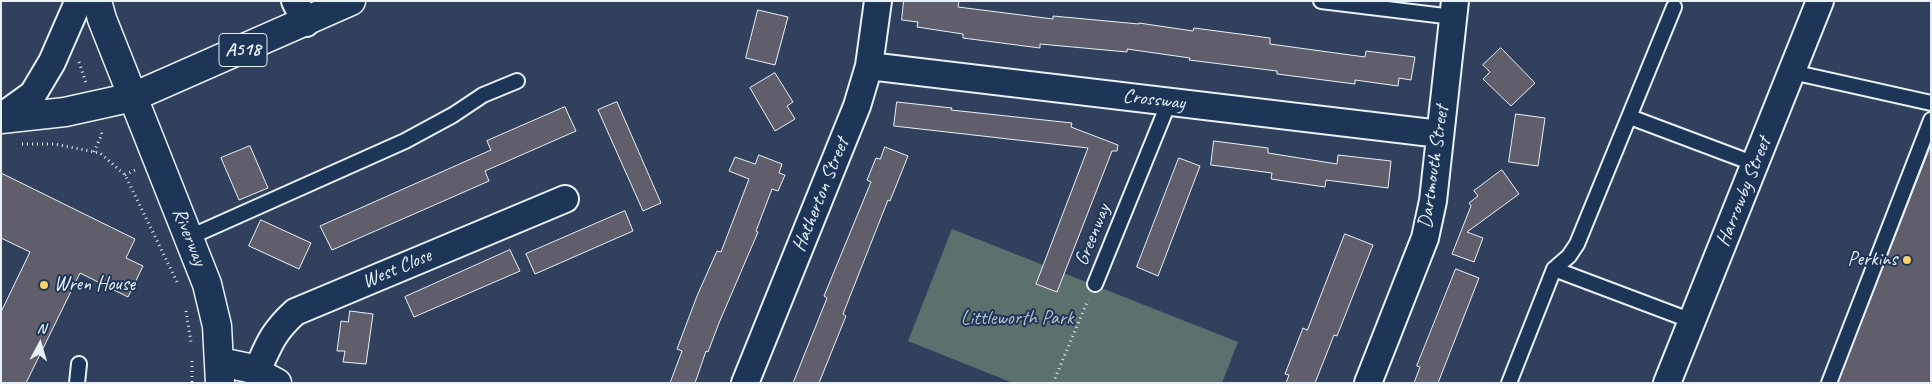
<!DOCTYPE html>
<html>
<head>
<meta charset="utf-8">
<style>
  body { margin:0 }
  #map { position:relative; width:1932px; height:384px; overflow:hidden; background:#31415d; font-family:Caveat,sans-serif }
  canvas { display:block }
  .frame { position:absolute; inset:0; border:2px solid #e8f1f8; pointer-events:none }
  .north { position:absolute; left:15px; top:319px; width:50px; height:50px; -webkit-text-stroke:4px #1d3557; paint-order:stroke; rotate:6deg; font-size:14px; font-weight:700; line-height:20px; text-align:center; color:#e8f1f8 }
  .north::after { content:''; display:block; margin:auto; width:18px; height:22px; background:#e8f1f8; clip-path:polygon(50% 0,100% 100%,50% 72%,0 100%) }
</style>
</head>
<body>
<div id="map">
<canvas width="1932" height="384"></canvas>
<div class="frame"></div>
<div class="north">N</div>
</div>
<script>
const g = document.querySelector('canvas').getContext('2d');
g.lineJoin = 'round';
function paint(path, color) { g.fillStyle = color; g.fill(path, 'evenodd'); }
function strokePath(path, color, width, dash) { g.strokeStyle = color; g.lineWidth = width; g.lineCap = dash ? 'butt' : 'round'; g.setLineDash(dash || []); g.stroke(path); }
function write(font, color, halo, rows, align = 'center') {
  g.font = font + ' Caveat,sans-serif'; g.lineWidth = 4; g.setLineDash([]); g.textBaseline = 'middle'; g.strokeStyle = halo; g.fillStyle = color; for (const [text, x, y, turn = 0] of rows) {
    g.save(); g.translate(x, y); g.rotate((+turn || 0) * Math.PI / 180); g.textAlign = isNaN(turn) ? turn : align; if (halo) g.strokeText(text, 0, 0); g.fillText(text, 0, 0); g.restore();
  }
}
paint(new Path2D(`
  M952 229 1238 342 1222 383H1013L908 341Z`), '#5a716d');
const building = new Path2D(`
  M904 1H959L958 7 1053 19V16L1139 24V23L1193 31 1194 28 1270 38V44L1365 57 1366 51 1415 57 1411 80 1399 78 1398 86 1355 80V84L1277 74V71L1189 60 1190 58 1127 49V52L1040 44V48L963 38V34L917 27 918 22 902 20Z
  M758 10 788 17 775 65 746 58Z
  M1501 48 1535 83 1511 106 1483 79 1490 72 1483 65Z
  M775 73 793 102 787 106 795 119 775 131 750 88Z
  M617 102 661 203 643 211 598 110Z
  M897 102 952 108 951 110 1072 123 1071 127 1118 145 1117 151H1112L1057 292 1036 284 1088 148 894 126Z
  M565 107 576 131 485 171 489 181 332 250 320 226 491 150 487 141Z
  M1516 114 1545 118 1538 166 1509 162Z
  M1214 141 1268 148V153L1337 164 1338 155 1391 161 1388 188 1326 180 1325 187 1271 179 1272 173 1211 165Z
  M1931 145V383H1838Z
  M250 146 268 188 239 200 221 158Z
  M885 147 908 156 890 201 888 200 843 314 846 316 819 383H793L827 298 824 296 871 182 867 180 876 158 880 159Z
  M759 155 782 164 779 173 785 175 778 191 772 189 756 231 758 232 719 323 708 352 706 351 695 383H670L682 351 677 349 697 296 717 251 721 252 749 179 729 171 735 157 755 164Z
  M1179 158 1200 166 1158 276 1137 267Z
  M1502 170 1519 194 1467 232 1483 238 1474 262 1452 254 1471 206 1469 203 1478 196 1474 191Z
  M1 173 135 239 126 258 143 266 128 297 80 273 26 383H1V312L30 252 1 238Z
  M625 211 633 231 535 274 526 254Z
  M261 220 311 243 299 269 249 246Z
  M1345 234 1373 245 1337 336 1334 335 1315 383H1286L1289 375 1285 374 1303 328 1307 330Z
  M510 250 520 271 414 317 405 297Z
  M1456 269 1479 278 1438 383H1414L1420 367 1417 366Z
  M350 311 373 314 366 364 343 362 345 351H337L341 321 348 322Z`);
paint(building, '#605e6b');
strokePath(building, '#e8f1f8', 1);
const service = new Path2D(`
  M1321 1 1453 17
  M1792 72 1931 103
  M1630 117 1755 164
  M190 237 405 141 453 115 483 95 517 81
  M1554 269 1569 256 1577 244 1674 7
  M1095 284 1169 102
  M77 383 79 364
  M1509 383 1554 269 1692 321
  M1829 383 1931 120`);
const minor = new Path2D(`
  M295 1 306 23
  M869 66 1440 134
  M1 117 33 94 52 62 76 7 81 1
  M257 371C269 344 273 332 295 312L565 199
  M745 383 857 106 869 66 878 1
  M1368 383 1425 238 1433 201 1455 1
  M1667 383 1820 1`);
const tertiary = new Path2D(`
  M97 1 102 19 207 284 217 326 220 383
  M220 362 249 368 277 383`);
const trunk = new Path2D(`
  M1 119 65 112 133 97 351 1`);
strokePath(service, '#e8f1f8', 18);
strokePath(minor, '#e8f1f8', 30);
strokePath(tertiary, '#e8f1f8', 31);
strokePath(trunk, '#e8f1f8', 31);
strokePath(new Path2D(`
  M79 62 86 83
  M22 144H54L100 153 125 175 177 282
  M94 152 102 134 100 129
  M125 175 135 170
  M186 311 191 342
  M192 361V383
  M1053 383 1088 300`), '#e8f1f8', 3, [1, 4]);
strokePath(service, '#1d3557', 14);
strokePath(minor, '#1d3557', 26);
strokePath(tertiary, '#1d3557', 28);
strokePath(trunk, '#1d3557', 28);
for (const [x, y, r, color] of [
  [1907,260,5,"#ffd166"],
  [44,285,5,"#ffd166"]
]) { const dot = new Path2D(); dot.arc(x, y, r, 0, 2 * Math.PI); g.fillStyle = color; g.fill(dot); strokePath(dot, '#1d3557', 2); }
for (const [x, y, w] of [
  [243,50,48]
]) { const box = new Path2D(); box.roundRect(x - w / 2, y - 16.5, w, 33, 4); g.fillStyle = '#1d3557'; g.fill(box); strokePath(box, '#e8f1f8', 1); }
write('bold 19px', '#e8f1f8', null, [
  ["A518",243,50]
]);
write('20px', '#e8f1f8', '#1d3557', [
  ["Crossway",1154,100,7],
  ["Dartmouth Street",1434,167,-82],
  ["Harrowby Street",1744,192,-68],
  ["Hatherton Street",821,195,-68],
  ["Greenway",1093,235,-68],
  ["Riverway",189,237,68],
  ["West Close",397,269,-23]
]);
write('20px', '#e8f1f8', '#1d3557', [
  ["Perkins",1897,260],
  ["Wren House",54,285,"left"]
], 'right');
write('20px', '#b6c4c7', '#1d3557', [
  ["Littleworth Park",1017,319]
]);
</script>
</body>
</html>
